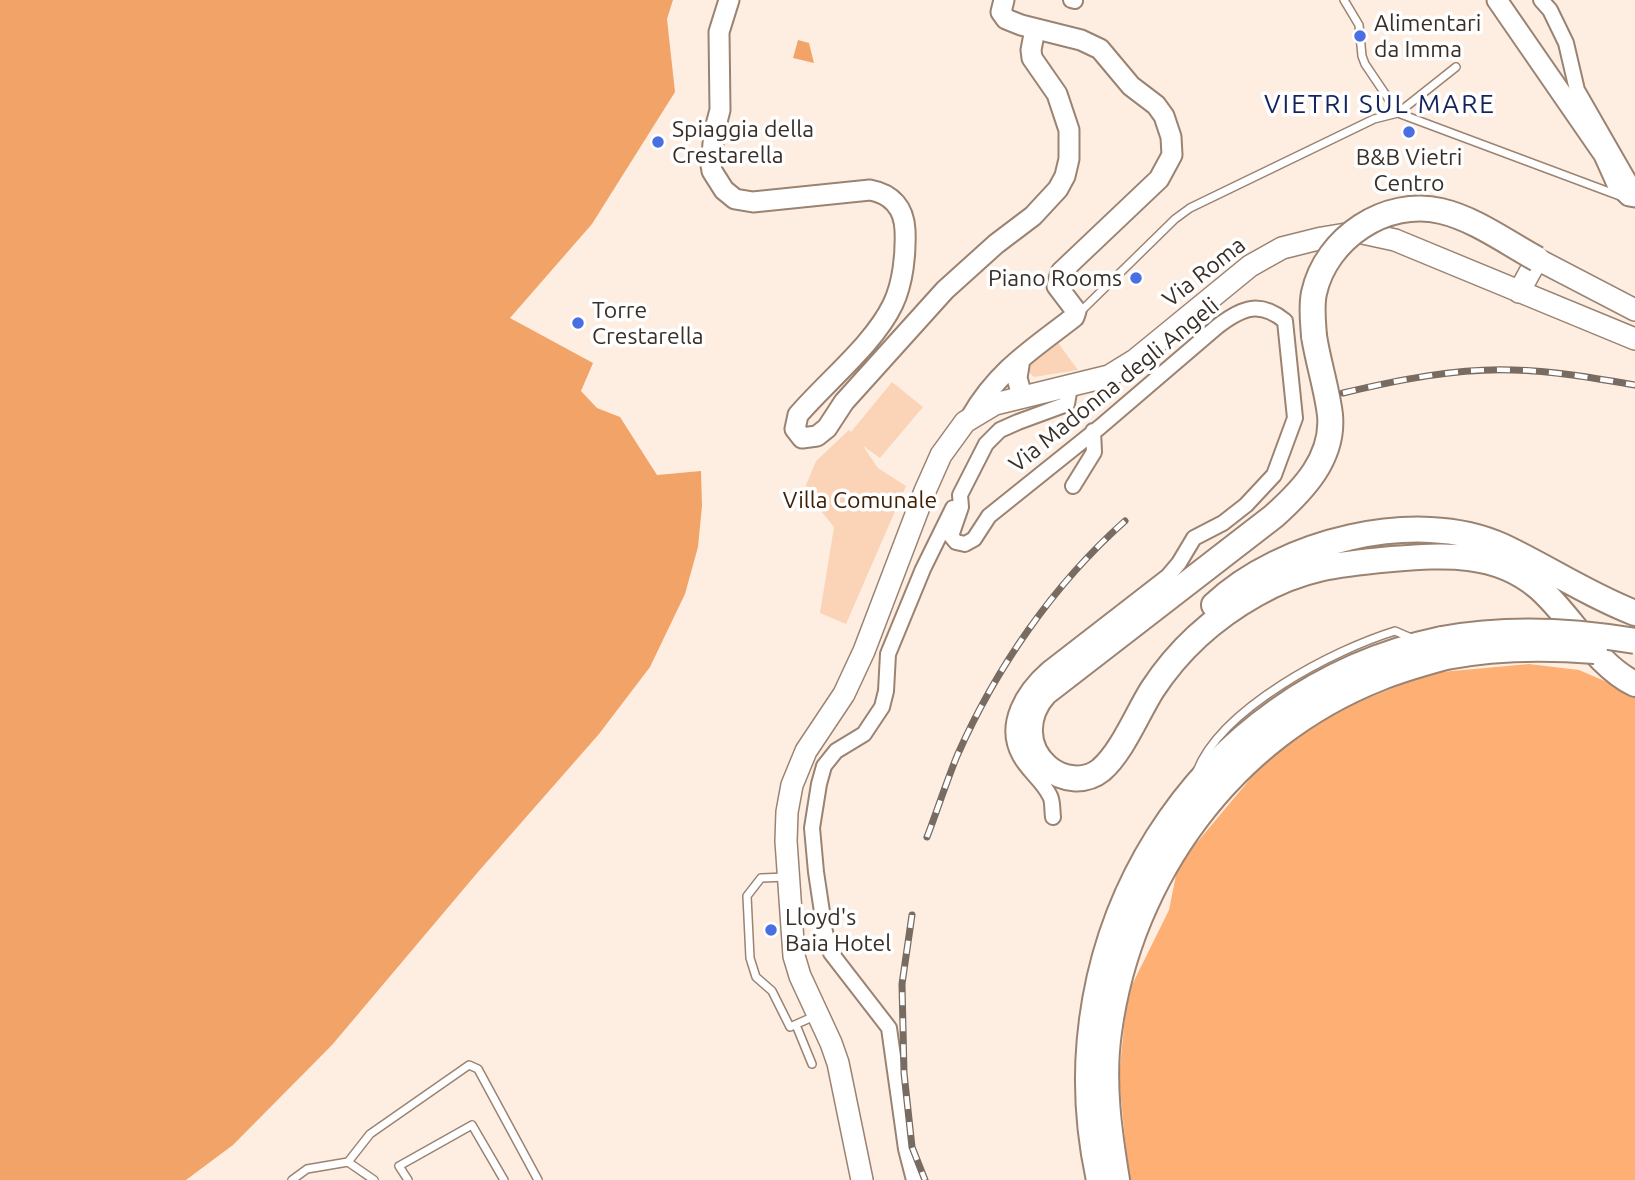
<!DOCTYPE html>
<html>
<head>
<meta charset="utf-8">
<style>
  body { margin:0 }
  canvas { display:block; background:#feeee2 }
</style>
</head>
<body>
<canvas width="1635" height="1180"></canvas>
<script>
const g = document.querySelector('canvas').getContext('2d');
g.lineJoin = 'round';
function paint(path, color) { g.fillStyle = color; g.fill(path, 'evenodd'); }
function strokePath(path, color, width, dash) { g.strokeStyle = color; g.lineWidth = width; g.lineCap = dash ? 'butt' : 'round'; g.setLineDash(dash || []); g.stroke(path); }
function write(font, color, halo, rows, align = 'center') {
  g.font = font + ' Ubuntu,sans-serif'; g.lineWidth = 7; g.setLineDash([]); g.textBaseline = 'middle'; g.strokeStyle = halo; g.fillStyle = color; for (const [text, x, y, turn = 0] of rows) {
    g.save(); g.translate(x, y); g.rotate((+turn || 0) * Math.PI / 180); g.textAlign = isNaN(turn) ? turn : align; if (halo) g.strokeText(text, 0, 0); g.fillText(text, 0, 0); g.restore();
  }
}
paint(new Path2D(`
  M1056 340 1078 370 1034 377 1029 372V364Z
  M892 382 923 407 880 458 863 446 878 468 906 486 846 624 820 613 834 527 804 490 816 461 849 430 851 432Z`), '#fbd3b6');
paint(new Path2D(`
  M1529 664 1579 670 1635 694V1180H1129L1119 1078 1127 995 1169 910 1178 865 1266 760 1336 711 1430 673Z`), '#feaf73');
paint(new Path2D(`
  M0 0H673L667 19 675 92 592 224 510 318 593 363 581 391 597 408 620 417 657 475 701 471 702 506 698 547 685 594 650 667 599 734 478 872 332 1045 233 1145 186 1180H0Z
  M798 40 809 43 814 63 793 58Z`), '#f2a468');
const lane = new Path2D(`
  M1344 0 1359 25 1362 56 1365 64 1398 113
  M1398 113 1456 67
  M1078 314 1175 219 1190 208 1374 119 1398 113 1620 196
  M1197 771C1222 708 1333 650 1395 631L1416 640
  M787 877 761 878 747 896 750 958 756 977 772 991 790 1027 817 1015
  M796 1025 812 1064
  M348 1162 370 1134 469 1065 478 1069 538 1180
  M292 1180 307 1169 348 1162 374 1180
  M408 1180 399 1166 472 1125 504 1180`);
const street = new Path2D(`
  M1071 0 1075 1
  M1541 0 1550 10 1566 43 1577 90 1635 191
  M1073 486 1094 452 1093 431
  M1053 817C1052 811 1053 801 1050 796 1043 781 1028 771 1020 756 1002 724 1024 690 1048 669L1168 576 1179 563 1194 538 1223 523 1246 505 1274 475 1295 418 1285 321C1260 301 1243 307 1218 326L1100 427 989 516 974 539 965 544 956 542 951 536 961 507 960 495 986 444 1000 430 1018 422 1067 404 1070 387
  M914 1180 906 1149 889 1028 831 953 825 932 816 872 812 828 819 784 824 766 836 751 864 734 882 707 886 691 888 654 923 569 953 508`);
const secondary = new Path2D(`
  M729 0 719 32 720 110 714 133 711 165 712 171 724 190 735 199 753 202 870 190C892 194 904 208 905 230 906 254 903 283 893 304 874 344 827 381 798 415L795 429 802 438 817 436 827 428 844 402 945 290 996 244 1033 216 1058 189 1065 176 1069 159V130L1057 94 1032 58 1031 50 1035 29
  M1497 0 1604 155 1617 184 1629 196 1635 197
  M1020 359 1017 378 1022 396
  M971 417C998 370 1033 349 1074 317L1076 311 1057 286 1061 272 1159 179 1172 155 1171 137 1164 116 1156 105 1131 86 1100 49 1081 40 1021 25 1006 19 1001 12 1004 0`);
const primary = new Path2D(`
  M1519 292 1537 259 1635 310
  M862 1180 838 1063 831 1043 800 976 794 956 786 841 787 812 792 785 806 751 844 694 864 651 925 491 941 455 965 422 995 404 1109 376 1135 360 1250 266 1282 248 1322 238 1358 232 1395 240 1635 339`);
const highway = new Path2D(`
  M1314 336C1318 362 1327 389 1330 415 1334 458 1303 490 1274 516L1045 693C1025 715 1024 747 1047 767 1062 780 1085 783 1101 770 1122 752 1137 714 1152 690 1178 650 1215 617 1256 594 1303 567 1339 564 1392 559 1444 555 1496 551 1538 587 1572 616 1594 664 1635 684
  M1214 605C1280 542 1417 507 1502 546 1547 567 1588 595 1635 613
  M1099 1180C1045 936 1195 691 1442 639
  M1117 1180C1109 1131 1102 1081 1109 1032 1130 876 1232 736 1380 678 1402 669 1424 663 1446 657`);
strokePath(lane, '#9b8372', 10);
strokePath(street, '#9b8372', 18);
strokePath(secondary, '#9b8372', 23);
strokePath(primary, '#9b8372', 24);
strokePath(highway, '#9b8372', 28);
strokePath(lane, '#fff', 7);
strokePath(street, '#fff', 14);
strokePath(secondary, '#fff', 19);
strokePath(primary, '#fff', 21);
strokePath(highway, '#fff', 24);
const rail = new Path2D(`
  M1343 393C1398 380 1456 368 1513 370 1554 371 1594 378 1635 385
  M927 837C937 811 946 783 957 756 996 668 1053 585 1125 521
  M912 915 902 984 904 1073 912 1147 925 1180`);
strokePath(rail, '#776b62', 7);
strokePath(rail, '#fff', 4.5, [13]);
const highwayBridge = new Path2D(`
  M1314 336C1313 321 1311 307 1314 293 1326 238 1386 198 1441 211 1475 219 1506 242 1537 259
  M1442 639C1507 627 1570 630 1635 641
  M1446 657C1496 647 1545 647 1595 651`);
strokePath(highwayBridge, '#9b8372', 28, []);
strokePath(highwayBridge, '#fff', 24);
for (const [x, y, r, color] of [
  [1360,36,7,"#496fe2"],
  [1409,132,7,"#496fe2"],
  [658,142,7,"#496fe2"],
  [1136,278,7,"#496fe2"],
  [578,323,7,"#496fe2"],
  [771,930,7,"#496fe2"]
]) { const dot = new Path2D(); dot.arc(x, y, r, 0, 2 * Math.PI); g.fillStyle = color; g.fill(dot); strokePath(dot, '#fff', 2.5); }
write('23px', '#392f27', '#fff', [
  ["Alimentari",1374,23],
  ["da Imma",1374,49],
  ["Spiaggia della",672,129],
  ["Crestarella",672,155],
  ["B&B Vietri",1409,157,"center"],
  ["Centro",1409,183,"center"],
  ["Piano Rooms",1122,278,"right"],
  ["Torre",592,310],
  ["Crestarella",592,336],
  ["Lloyd's",785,917],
  ["Baia Hotel",785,943]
], 'left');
write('23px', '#392f27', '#fff', [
  ["Via Roma",1204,272,-38],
  ["Via Madonna degli Angeli",1114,385,-39]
]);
write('23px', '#3f2006', '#fff', [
  ["Villa Comunale",860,500]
]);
g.letterSpacing = '2px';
write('26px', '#14245a', '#fff', [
  ["VIETRI SUL MARE",1380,104]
]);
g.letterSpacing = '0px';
</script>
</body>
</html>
